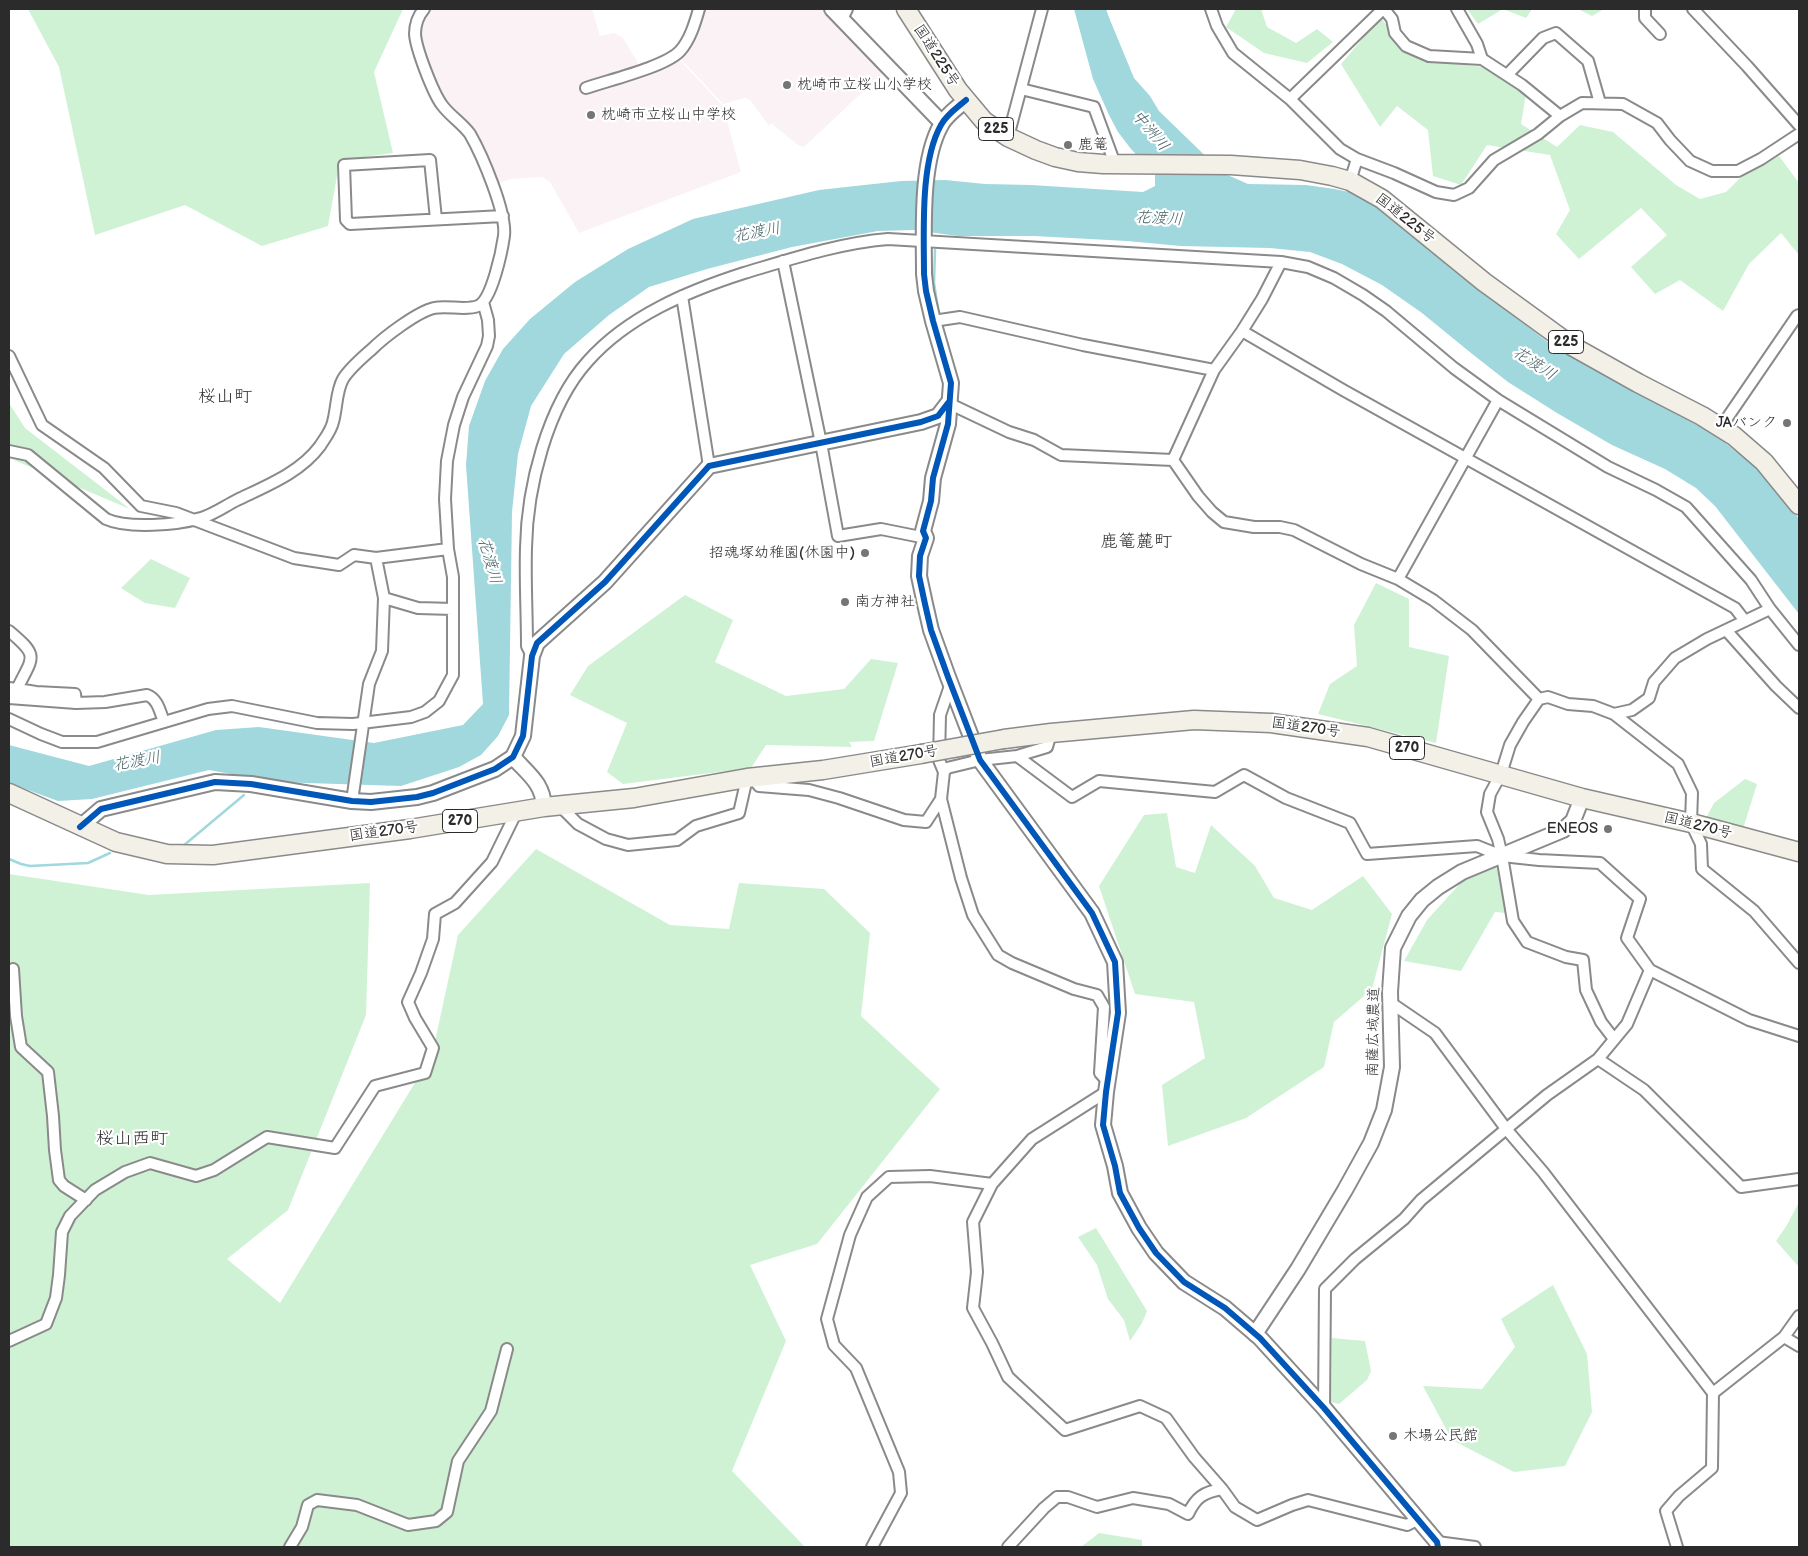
<!DOCTYPE html>
<html>
<head>
<meta charset="utf-8">
<style>
  body { margin:0 }
  #map { position:relative; width:1808px; height:1556px; overflow:hidden; background:#fff; font-family:"Balsamiq Sans",sans-serif }
  canvas { display:block }
  .frame { position:absolute; inset:0; border:10px solid #2b2b2b; pointer-events:none }
</style>
</head>
<body>
<div id="map">
<canvas width="1808" height="1556"></canvas>
<div class="frame"></div>
</div>
<script>
const g = document.querySelector('canvas').getContext('2d');
g.lineJoin = 'round';
function paint(path, color) { g.fillStyle = color; g.fill(path, 'evenodd'); }
function strokePath(path, color, width, dash) { g.strokeStyle = color; g.lineWidth = width; g.lineCap = dash ? 'butt' : 'round'; g.setLineDash(dash || []); g.stroke(path); }
function write(font, color, halo, rows, align = 'center') {
  g.font = font + ' "Balsamiq Sans","Klee One",sans-serif'; g.lineWidth = 4.5; g.setLineDash([]); g.textBaseline = 'middle'; g.strokeStyle = halo; g.fillStyle = color; for (const [text, x, y, turn = 0] of rows) {
    g.save(); g.translate(x, y); g.rotate((+turn || 0) * Math.PI / 180); g.textAlign = isNaN(turn) ? turn : align; if (halo) g.strokeText(text, 0, 0); g.fillText(text, 0, 0); g.restore();
  }
}
paint(new Path2D(`
  M429 9H592L600 36 614 33 623 38 644 73 677 57 723 106 741 172 579 233 550 182 542 177 511 179 496 184 437 93 418 42 422 17Z
  M702 9H823L884 72 804 147 798 145 771 123 769 126 750 100 745 98 723 104 678 56Z`), '#fbf2f5');
paint(new Path2D(`
  M28 9H403L374 72 393 153 343 160 339 165 328 226 262 246 185 205 95 235 59 67Z
  M1236 9H1261L1267 27 1296 43 1317 29 1333 42 1307 63 1264 53 1226 27Z
  M1467 9H1532L1526 18 1503 9 1478 24Z
  M1578 9H1604L1592 16Z
  M1381 17 1401 48 1426 61 1485 67 1526 94 1521 124 1557 147 1580 125 1613 132 1676 185 1700 199 1726 192 1741 177 1779 156 1799 183V255L1781 233 1749 264 1723 311 1680 280 1655 294 1631 267 1667 235 1641 208 1579 259 1556 234 1570 210 1550 155 1487 145 1461 185 1433 176 1428 130 1397 106 1380 127 1341 64Z
  M9 403 25 428 130 509 9 458Z
  M151 559 190 578 175 608 145 603 121 588Z
  M1376 583 1409 599V647L1449 656 1436 743 1318 714 1330 684 1357 666 1354 625Z
  M685 595 733 620 715 662 786 696 844 689 871 659 898 663 874 741 849 742 852 747 766 745 751 768 623 784 607 772 627 723 570 695 588 666Z
  M1745 779 1757 784 1743 829 1706 818 1714 803Z
  M1167 813 1176 867 1195 873 1211 825 1255 866 1274 898 1312 910 1363 876 1392 914 1372 989 1334 1022 1324 1067 1246 1118 1168 1146 1162 1085 1205 1058 1194 1002 1135 994 1099 886 1144 815Z
  M536 849 670 925 729 929 739 883 824 889 870 933 861 1016 940 1089 817 1244 750 1265 786 1341 732 1471 805 1547H9V874L149 895 370 883 366 1015 288 1210 227 1259 280 1303 432 1055 458 935Z
  M1496 865 1506 913 1495 912 1461 971 1404 961 1427 920 1465 878Z
  M1799 1202V1267L1776 1241 1787 1225Z
  M1096 1228 1147 1311 1142 1323 1130 1341 1124 1320 1108 1299 1097 1265 1078 1237Z
  M1553 1285 1587 1354 1592 1412 1565 1466 1514 1472 1452 1440 1423 1386 1482 1389 1515 1347 1501 1319Z
  M1332 1338 1365 1341 1371 1371 1367 1380 1339 1404 1331 1402Z
  M1099 1533 1142 1540V1547H1081Z`), '#cff2d4');
paint(new Path2D(`
  M1074 9H1106L1110 20 1134 78 1150 96 1159 111 1223 173 1248 184 1306 185 1335 189 1358 194 1384 206 1455 271 1549 343 1596 371 1714 434 1753 465 1788 503 1799 519V614L1715 506 1696 488 1665 469 1612 445 1557 413 1508 382 1471 353 1422 313 1382 285 1342 264 1310 252 1270 248 1181 246 1127 241 1034 236H958L913 230 878 231 792 247 707 269 649 287 609 315 564 354 531 406 518 454 512 512 509 715 498 736 481 755 459 767 401 786 275 782 209 770 92 799 58 801 9 783V745L89 766 216 730 259 727 374 743 463 725 483 704 466 465 469 426 485 381 503 349 530 319 575 282 628 249 693 219 819 190 901 181 945 180 985 184 1031 185 1143 192 1155 186V174L1131 149 1118 132 1109 115 1093 79Z`), '#a0d8dd');
strokePath(new Path2D(`
  M935 250 934 283 938 309
  M183 846 244 795
  M9 859 21 864 30 866 88 863 110 853`), '#a0d8dd', 2.5);
const street = new Path2D(`
  M1211 9 1217 26 1233 53 1290 99 1340 149 1357 159 1350 181
  M1384 9 1392 19 1395 33 1406 46 1429 56 1482 59 1522 85 1560 116
  M1457 9 1477 44 1482 59
  M1645 9V18L1660 34
  M1693 9 1747 66 1799 125
  M842 19 847 9
  M1507 75 1543 38 1556 33 1588 61 1600 103
  M586 88C609 80 665 67 680 51 690 40 695 23 699 9
  M1021 89 1094 107 1115 164
  M1290 99 1383 9
  M1008 137 1042 9
  M1357 159 1394 173 1436 192 1454 195 1469 188 1494 160 1538 134 1560 116 1582 103 1623 104 1657 123 1670 140 1690 161 1712 171H1738L1761 159 1799 134
  M436 219 430 160 344 165 346 220 350 224 503 216
  M783 261 821 443 838 536 881 529 926 538
  M682 296 709 466
  M933 321 960 317 1083 345 1214 370
  M1242 331 1343 390 1735 608 1745 621
  M9 356 42 425 104 468 141 506 176 513 294 558 339 565 354 555 376 558 448 549
  M948 403 1009 432 1034 440 1061 455 1173 460 1198 496 1212 512 1224 522 1254 527H1280L1294 530 1361 564 1398 579 1433 600 1472 630 1539 699
  M1721 427 1797 316 1799 315
  M9 451 28 455 106 519C128 529 177 525 201 518 213 515 225 506 237 500 266 486 300 473 320 446 325 438 331 431 333 422 337 408 336 391 343 379 350 368 362 358 371 350 384 337 417 312 434 308 448 305 465 311 478 306 492 300 502 250 504 236 507 213 482 155 470 134 462 123 450 116 442 105 433 93 416 49 415 34 415 25 418 16 424 9
  M1173 460 1214 370 1242 331 1262 299 1281 262 1308 267 1334 278 1363 295 1386 311 1454 368 1498 400 1608 467 1656 490 1686 507 1751 580 1770 609 1799 645
  M1398 579 1498 400
  M384 598 418 608 453 609
  M1726 630 1776 686 1799 708
  M9 631C40 657 33 656 17 689L9 688
  M532 656 527 646C527 614 525 581 526 548 527 488 547 406 588 361 628 316 688 291 744 273 791 259 839 243 888 239L1281 262
  M17 689 36 692 75 694 76 703
  M9 698 76 703 105 702 147 695C158 699 160 712 164 722
  M1614 714 1678 764 1692 793 1691 823 1701 844 1702 869 1754 911 1799 963
  M9 719 41 734 62 742H97L208 709 232 706 317 723 353 724 411 717 425 712 439 701 453 675V577L448 549 445 499 447 461 454 425 463 397 487 346 489 336 488 320 483 302
  M1051 733 1047 747 1017 756 980 760 947 768 944 772 941 799 961 878 973 915 998 955 1012 963 1074 989 1097 995 1104 1007 1100 1073 1108 1082
  M1017 756 1072 797 1099 781 1215 792 1244 775 1286 798 1350 823 1367 854 1477 846 1502 856 1539 860 1600 863 1640 899 1627 938 1650 970 1749 1020 1799 1036
  M944 772 939 760 940 715 951 683
  M753 778 759 786 809 790 839 798 904 820 926 822 941 799
  M352 801 369 684 382 651 384 598 376 558
  M560 806 578 824 606 839 628 845 677 840 696 826 739 813 747 778
  M13 969 16 1016 21 1047 48 1072 53 1116 55 1150 59 1180 64 1186 86 1200
  M1391 1003 1435 1033 1507 1130 1543 1172 1713 1393 1712 1468 1679 1496 1666 1511 1677 1547
  M1614 1039 1601 1022 1586 990 1583 960 1566 957 1527 942 1513 921 1502 856 1498 839 1487 812 1490 794 1501 774 1510 745 1523 722 1539 699 1548 697 1568 704 1593 706 1614 714 1632 710 1649 698 1654 682 1675 658 1707 639 1770 609
  M1598 1059 1644 1090 1741 1187 1799 1179
  M1106 1092 1032 1139 992 1184 973 1222 977 1272 973 1308 992 1343 1008 1377 1065 1430 1140 1406 1166 1418 1194 1457 1222 1489 1235 1507 1257 1520 1292 1505 1308 1500 1407 1525 1417 1520
  M1784 1337 1799 1346
  M9 1341 46 1324 56 1298 59 1275 62 1232 70 1216 95 1190 125 1172 150 1163 196 1176 214 1170 267 1137 335 1148 375 1086 425 1073 433 1048 415 1018 408 1002 421 973 433 939 435 914 455 903 492 862 516 813
  M1713 1393 1784 1337 1799 1316
  M1324 1408 1325 1289 1355 1259 1404 1219 1421 1200 1547 1095 1598 1059 1627 1024 1650 970
  M1437 1542 1475 1547
  M290 1547 302 1527 308 1505 317 1500 357 1505 408 1525 436 1521 447 1512 458 1461 491 1411 507 1349
  M872 1547 901 1493 899 1472 856 1368 834 1345 827 1319 850 1235 867 1197 889 1177 930 1176 992 1184
  M1008 1547 1044 1508 1057 1497H1068L1097 1507 1133 1498 1169 1504 1188 1514C1196 1497 1204 1492 1222 1489`);
const secondary = new Path2D(`
  M832 9 942 123
  M966 100C958 107 946 115 941 125 920 162 924 231 924 274L926 291 933 321 951 383 948 424 933 478 931 501 923 531 926 538 920 556 919 576 925 604 931 630 948 677 980 760 1092 913 1115 962 1118 1013 1106 1092 1103 1125 1115 1166 1120 1193 1139 1228 1156 1253 1184 1282 1225 1308 1260 1338 1324 1408 1437 1542 1438 1547
  M513 757C528 774 543 783 544 807
  M80 827 101 809 215 782 251 784 352 801 371 802 417 797 433 793 495 769 513 757 523 736 532 656 537 643 605 582 709 466 921 422 938 416 948 403
  M1255 1334 1298 1269 1345 1190 1371 1143 1384 1110 1392 1067 1390 992 1393 948 1409 916 1422 900 1438 887 1462 872 1563 830 1573 821 1582 798`);
const highway = new Path2D(`
  M906 9 958 90 984 121 1008 137 1036 150 1055 157 1078 162 1103 164 1231 165 1300 170 1332 176 1350 181 1382 199 1484 282 1572 346 1638 383 1702 416 1734 436 1764 462 1799 505
  M1004 739 1051 733 1194 720 1271 723 1368 737 1582 798 1691 823 1799 852
  M9 793 116 842 167 854 213 855 410 829 544 807 634 798 747 778 823 770 921 754`);
strokePath(street, '#8a8a8a', 14);
strokePath(secondary, '#8a8a8a', 18);
strokePath(highway, '#8a8a8a', 21);
strokePath(street, '#fff', 10);
strokePath(secondary, '#fff', 14);
strokePath(highway, '#f3f0e7', 18);
const highwayBridge = new Path2D(`
  M921 754 1004 739`);
strokePath(highwayBridge, '#8a8a8a', 21, []);
strokePath(highwayBridge, '#f3f0e7', 18);
strokePath(new Path2D(`
  M966 100C958 107 946 115 941 125 920 162 924 231 924 274L926 291 933 321 951 383 948 424 933 478 931 501 923 531 926 538 920 556 919 576 925 604 931 630 948 677 980 760 1092 913 1115 962 1118 1013 1106 1092 1103 1125 1115 1166 1120 1193 1139 1228 1156 1253 1184 1282 1225 1308 1260 1338 1324 1408 1437 1542 1438 1547
  M80 827 101 809 215 782 251 784 352 801 371 802 417 797 433 793 495 769 513 757 523 736 532 656 537 643 605 582 709 466 921 422 938 416 948 403`), '#0057b8', 6);
for (const [x, y, r, color] of [
  [787,85,5,"#757575"],
  [591,115,5,"#757575"],
  [1068,145,5,"#757575"],
  [1787,423,5,"#757575"],
  [865,553,5,"#757575"],
  [845,602,5,"#757575"],
  [1608,829,5,"#757575"],
  [1393,1436,5,"#757575"]
]) { const dot = new Path2D(); dot.arc(x, y, r, 0, 2 * Math.PI); g.fillStyle = color; g.fill(dot); strokePath(dot, '#fff', 2); }
for (const [x, y, w] of [
  [996,129,35],
  [1566,342,35],
  [1407,748,35],
  [460,821,35]
]) { const box = new Path2D(); box.roundRect(x - w / 2, y - 11.5, w, 23, 4); g.fillStyle = '#fff'; g.fill(box); strokePath(box, '#2b2b2b', 1); }
write('bold 14px', '#2b2b2b', null, [
  ["225",996,129],
  ["225",1566,342],
  ["270",1407,748],
  ["270",460,821]
]);
write('15px', '#2b2b2b', '#fff', [
  ["国道225号",936,56,57],
  ["国道225号",1405,219,38],
  ["国道270号",1306,728,8],
  ["国道270号",904,757,-10],
  ["国道270号",1698,826,14],
  ["国道270号",384,832,-8],
  ["南薩広域農道",1374,1032,-89]
]);
write('15px', '#2b2b2b', '#fff', [
  ["枕崎市立桜山小学校",797,85],
  ["枕崎市立桜山中学校",601,115],
  ["鹿篭",1078,145],
  ["JAバンク",1777,423,"right"],
  ["招魂塚幼稚園(休園中)",855,553,"right"],
  ["南方神社",855,602],
  ["ENEOS",1598,829,"right"],
  ["木場公民館",1403,1436]
], 'left');
write('italic 16px', '#466264', '#fff', [
  ["中洲川",1150,131,50],
  ["花渡川",1159,219,3],
  ["花渡川",757,233,-11],
  ["花渡川",1534,364,33],
  ["花渡川",489,561,74],
  ["花渡川",137,762,-10]
]);
write('18px', '#2b2b2b', '#fff', [
  ["桜山町",225,397],
  ["鹿篭麓町",1136,542],
  ["桜山西町",132,1139]
]);
</script>
</body>
</html>
